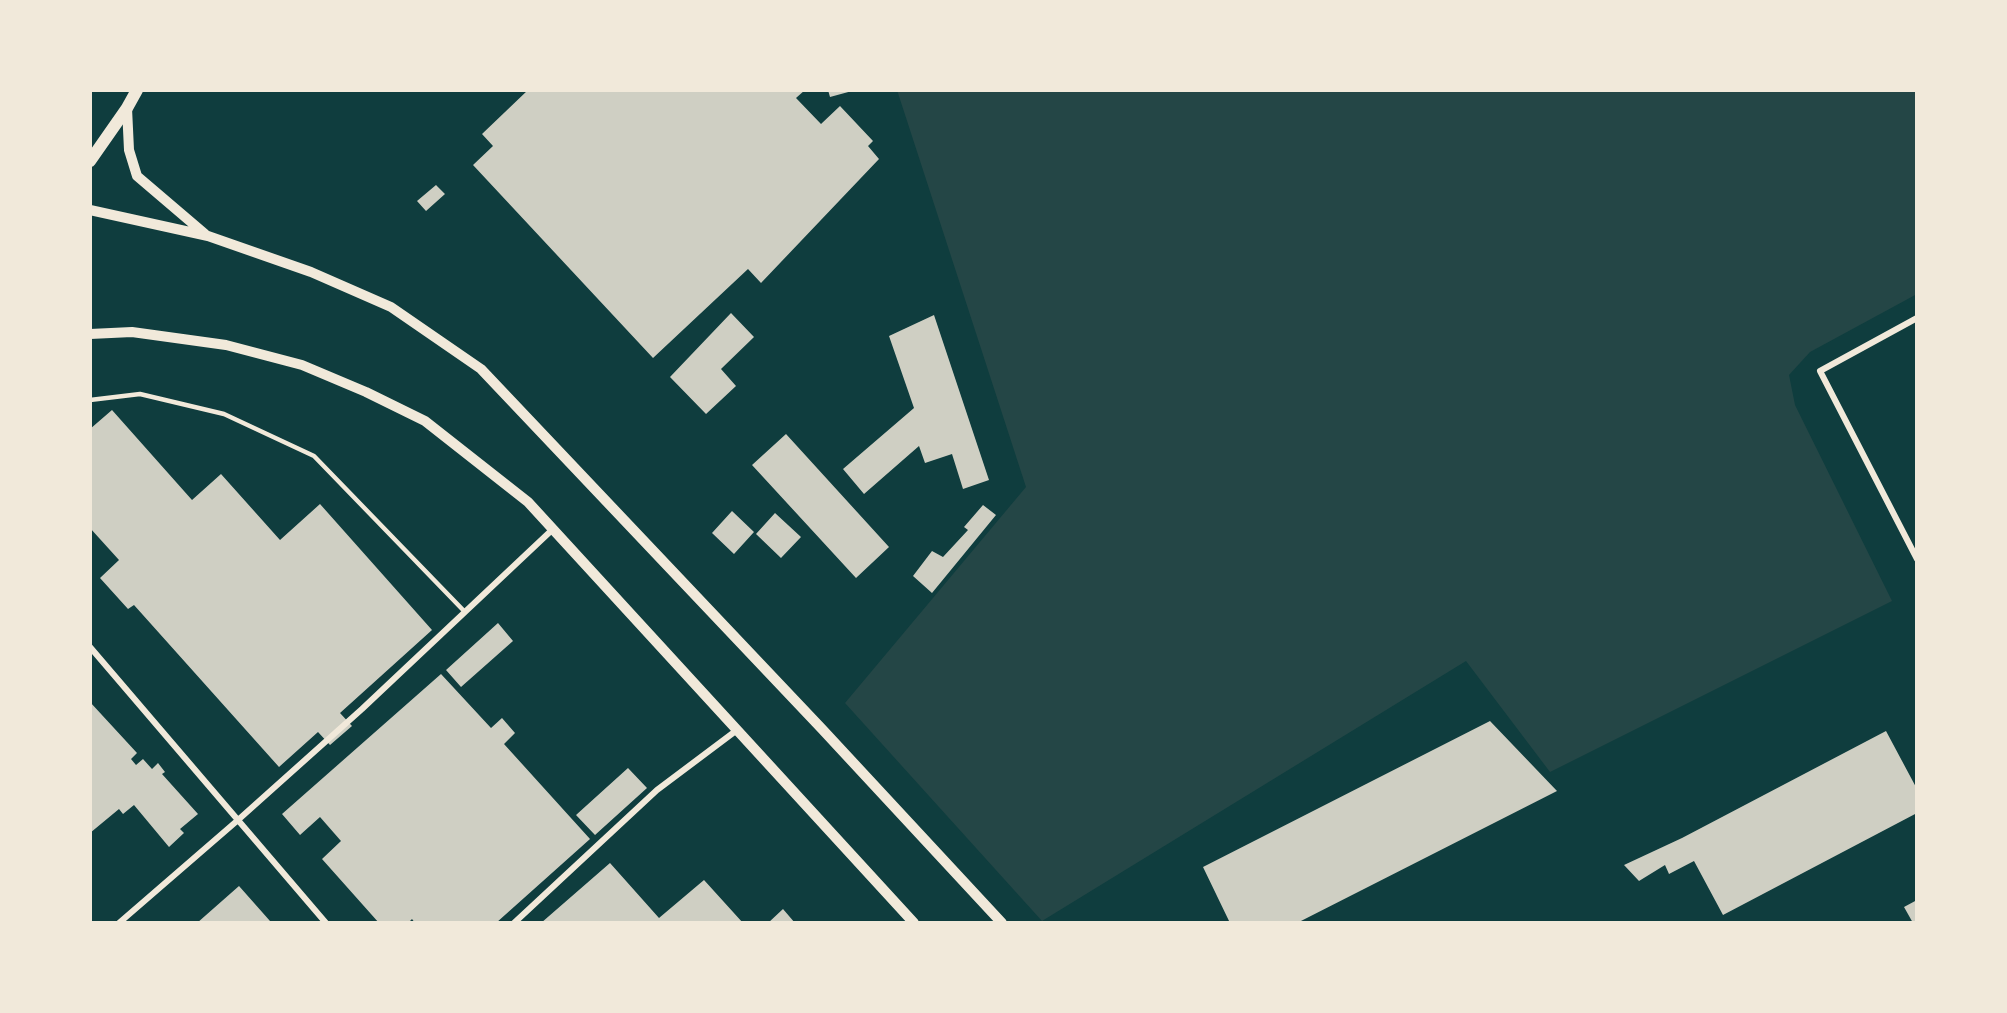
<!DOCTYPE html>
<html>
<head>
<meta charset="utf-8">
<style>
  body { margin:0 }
  #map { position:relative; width:2007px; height:1013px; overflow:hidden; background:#0f3d3e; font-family:"Archivo Narrow",sans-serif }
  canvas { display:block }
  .frame { position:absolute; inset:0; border:92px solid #f1e9da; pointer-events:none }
</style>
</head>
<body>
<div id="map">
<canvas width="2007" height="1013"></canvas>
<div class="frame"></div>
</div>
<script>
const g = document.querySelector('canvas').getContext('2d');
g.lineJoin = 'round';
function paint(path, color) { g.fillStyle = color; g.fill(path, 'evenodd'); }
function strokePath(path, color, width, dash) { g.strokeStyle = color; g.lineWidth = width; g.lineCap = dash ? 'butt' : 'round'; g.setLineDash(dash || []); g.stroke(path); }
paint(new Path2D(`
  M897 90H1917V294L1810 352 1789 375 1795 405 1892 601 1550 772 1466 661 1042 921 845 703 1026 487Z`), '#244646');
paint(new Path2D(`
  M528 90H805L796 98 821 124 840 106 873 141 868 146 879 159 761 283 748 269 653 358 473 165 493 146 482 134Z
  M828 90H852V91L830 97Z
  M436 185 445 194 426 211 417 201Z
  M731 313 754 337 721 369 736 386 706 414 670 377Z
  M934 315 989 480 963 489 952 454 925 463 919 446 864 494 843 469 914 408 889 336Z
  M112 410 192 500 221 474 280 540 320 504 432 630 340 713 352 726 330 745 318 732 279 767 134 605 128 609 100 578 119 560 90 528V429Z
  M786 434 889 547 856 578 752 465Z
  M983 505 996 515 932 593 913 576 932 551 943 557 968 530 964 527Z
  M732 511 754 532 734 554 712 533Z
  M775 513 801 537 781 558 756 534Z
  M498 623 513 641 461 687 446 670Z
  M441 674 491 728 502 718 515 733 504 744 590 839 496 923H415L412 919 408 923H379L322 859 341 841 320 817 300 835 282 814Z
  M90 702 137 753 131 759 136 765 143 759 152 769 158 763 165 772 162 774 198 814 180 829 184 833 169 847 134 805 123 814 119 809 90 833Z
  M1490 721 1557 791 1297 923H1230L1203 867Z
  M1886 731 1917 789V813L1723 915 1694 861 1669 874 1665 865 1639 881 1624 865 1682 838Z
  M628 768 647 788 595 835 576 815Z
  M610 863 659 918 704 880 743 923H541Z
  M239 886 270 921 267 923H197Z
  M1917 900V923H1913L1904 907Z
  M783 909 795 923H768Z`), '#cfcfc3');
strokePath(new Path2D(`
  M90 400 140 394 224 414 314 456 465 612`), '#f1e9da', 4.5);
strokePath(new Path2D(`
  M1917 318 1820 371 1917 559
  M90 647 326 923
  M119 923 238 820 362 709 553 529
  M514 923 657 790 737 730`), '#f1e9da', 6);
strokePath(new Path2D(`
  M127 108 129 150 137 176 205 234
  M90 210 208 236 311 272 391 307 481 369 822 729 1002 923
  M90 334 132 332 226 345 302 365 366 392 425 421 528 502 914 923`), '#f1e9da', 10);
strokePath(new Path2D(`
  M90 161 127 108 137 90`), '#f1e9da', 12);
</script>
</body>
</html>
